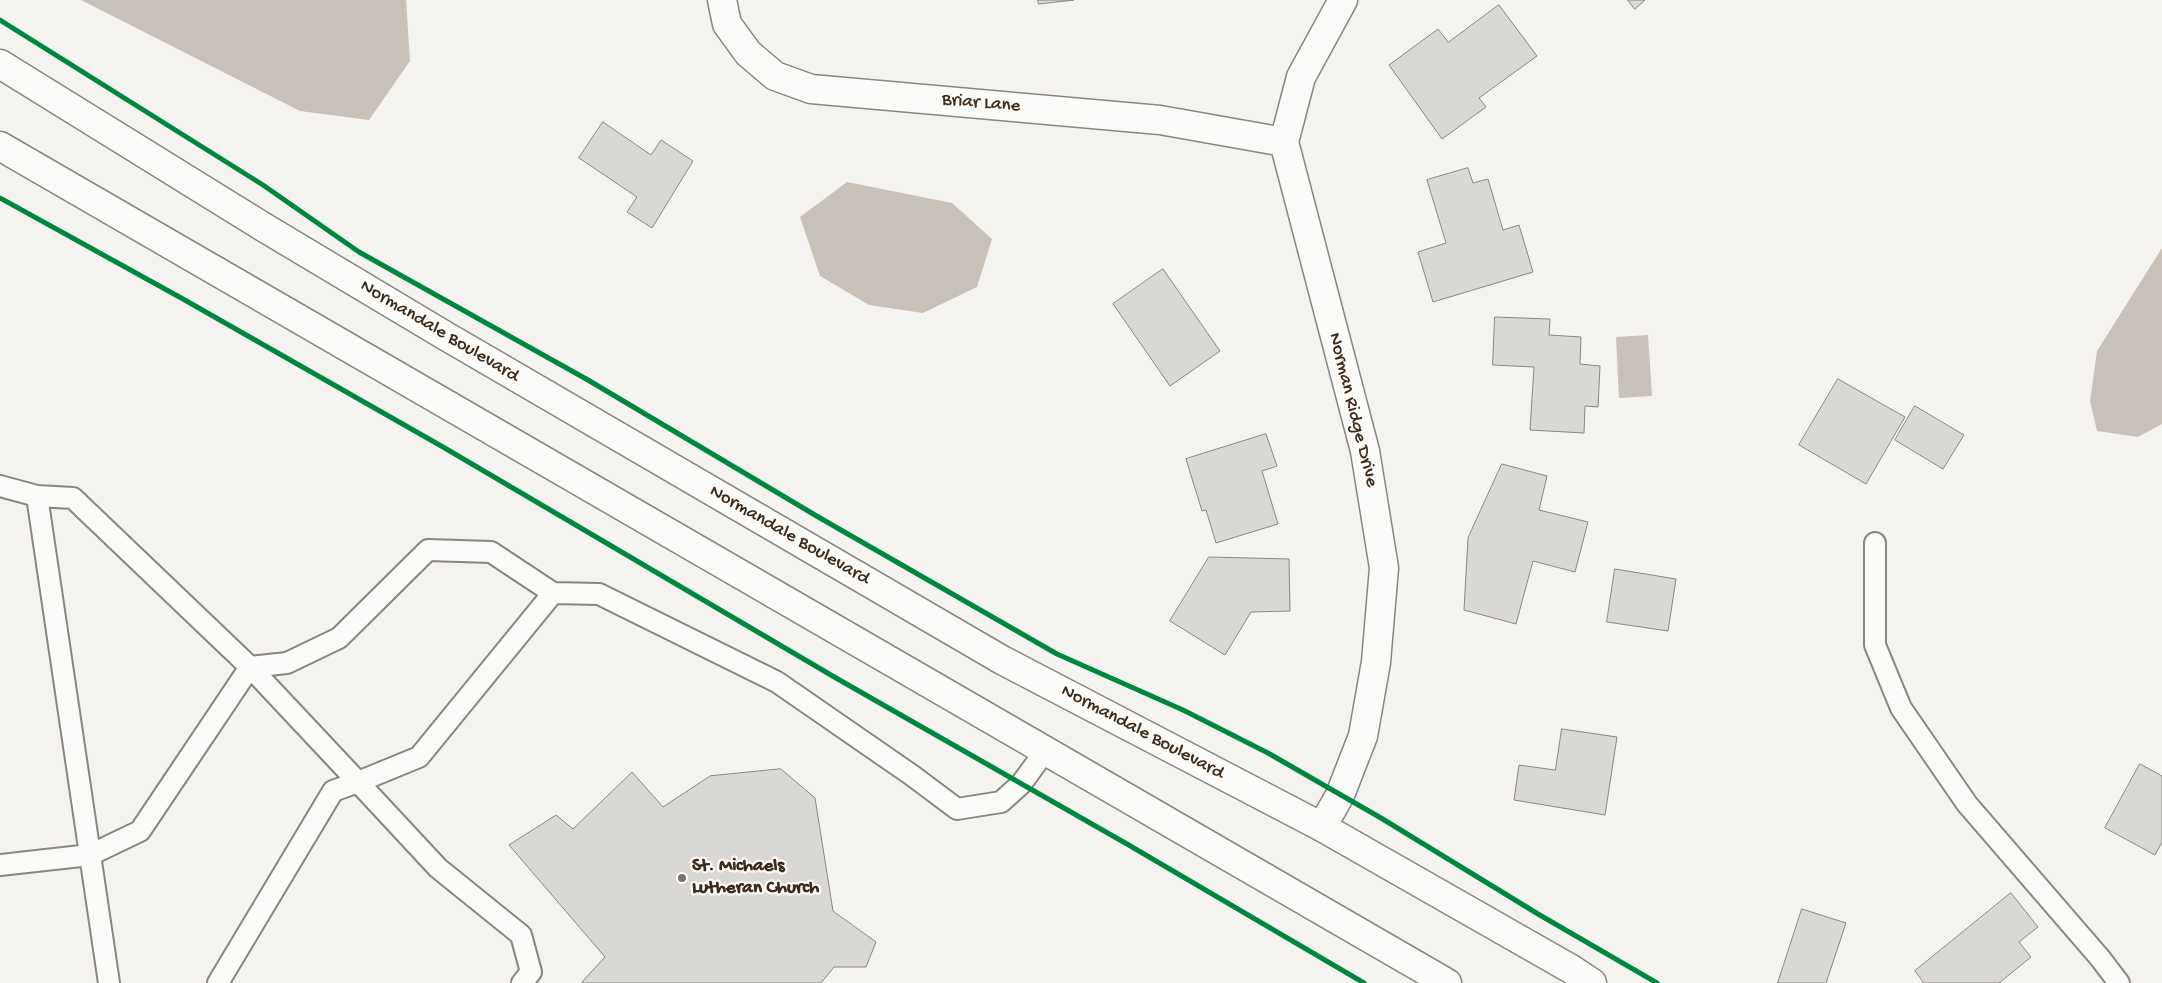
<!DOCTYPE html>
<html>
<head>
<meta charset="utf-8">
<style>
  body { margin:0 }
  canvas { display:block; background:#f4f3ef }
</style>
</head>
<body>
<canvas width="2162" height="983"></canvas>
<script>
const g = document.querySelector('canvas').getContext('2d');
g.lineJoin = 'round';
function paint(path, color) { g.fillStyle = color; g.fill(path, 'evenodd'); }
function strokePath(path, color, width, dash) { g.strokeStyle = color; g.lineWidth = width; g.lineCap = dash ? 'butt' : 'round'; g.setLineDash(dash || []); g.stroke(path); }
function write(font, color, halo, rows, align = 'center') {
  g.font = font + ' "Gochi Hand",sans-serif'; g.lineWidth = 4.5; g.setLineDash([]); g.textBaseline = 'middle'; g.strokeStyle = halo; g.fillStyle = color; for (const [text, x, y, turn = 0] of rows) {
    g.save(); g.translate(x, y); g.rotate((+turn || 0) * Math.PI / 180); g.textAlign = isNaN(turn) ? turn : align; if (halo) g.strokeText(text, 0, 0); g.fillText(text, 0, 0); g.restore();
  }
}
paint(new Path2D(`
  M81 0H406L410 61 369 120 300 111Z
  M847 182 952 203 992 239 977 287 923 313 869 305 820 276 800 217Z
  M2162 248V424L2138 437 2097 431 2090 401 2097 351Z
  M1648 335 1652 396 1619 398 1616 337Z`), '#c7c1ba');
const building = new Path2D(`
  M1038 0H1074L1039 4Z
  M1628 0H1645L1635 9Z
  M1499 5 1537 56 1479 98 1486 107 1442 139 1389 65 1438 29 1448 42Z
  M603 122 651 155 661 140 693 161 652 228 627 212 637 197 579 158Z
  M1468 168 1473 183 1488 179 1503 230 1519 225 1533 272 1433 302 1418 252 1446 243 1427 180Z
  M1163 269 1220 351 1170 386 1113 304Z
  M1495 317 1550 319 1549 335 1581 337 1580 364 1600 366 1598 407 1585 406 1584 433 1530 430 1534 367 1493 365Z
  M1838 379 1905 417 1866 484 1799 445Z
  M1915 406 1964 435 1943 469 1895 440Z
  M1266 434 1277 466 1262 471 1278 524 1216 543 1206 510 1202 511 1186 459Z
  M1502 464 1547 476 1539 510 1588 522 1575 572 1533 561 1516 624 1464 610 1468 538Z
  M1209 557 1289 559 1290 611 1251 612 1225 655 1170 621Z
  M1615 569 1676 579 1668 631 1607 622Z
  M1562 729 1617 737 1605 815 1514 800 1519 765 1555 770Z
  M2140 764 2162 776V842L2155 855 2105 828Z
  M781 769 815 798 833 911 876 942 866 967H834L821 983H581L605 957 509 845 556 815 573 829 632 772 663 807 710 776Z
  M2011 893 2038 927 2019 942 2031 957 1999 983H1924L1915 971Z
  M1802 909 1846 923 1826 983H1778Z`);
paint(building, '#d9d8d5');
strokePath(building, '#898681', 1);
const service = new Path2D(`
  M0 486 37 496 73 498 250 667 287 663 339 638 428 550 491 552 553 593 599 594 777 682 913 776 957 809 1001 802 1021 784 1046 750
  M37 496 109 983
  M1875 543V645L1901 708 1967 804 2100 958 2119 983
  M0 865 90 855 140 831 250 667 358 782 333 791 218 983
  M522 983 531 972 521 935 438 868 358 782 419 757 553 593`);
const minor = new Path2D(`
  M722 0 727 24 748 53 775 76 811 89 1160 120 1284 142
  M1322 827 1340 795 1363 736 1376 662 1384 568 1365 451 1284 142 1301 77 1343 0`);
const secondary = new Path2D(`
  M0 64 265 228 444 335 1002 660 1322 827 1571 969 1592 983
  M0 146 1447 983`);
strokePath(service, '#898681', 24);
strokePath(minor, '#898681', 31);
strokePath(secondary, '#898681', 31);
strokePath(service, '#fafaf8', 20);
strokePath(minor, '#fafaf8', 28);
strokePath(secondary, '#fafaf8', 28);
strokePath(new Path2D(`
  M0 20 263 185 359 252 588 380 820 518 1057 654 1183 710 1268 753 1381 818 1538 914 1657 983
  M0 198 183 299 443 447 836 678 1127 844 1364 983`), '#00873e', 5);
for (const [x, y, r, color] of [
  [682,878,5,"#7c7067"]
]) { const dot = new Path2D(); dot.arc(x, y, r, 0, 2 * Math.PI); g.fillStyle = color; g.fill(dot); strokePath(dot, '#fdfcf7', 2); }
write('19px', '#3b2a1e', '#fdfcf7', [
  ["Briar Lane",981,104,5],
  ["Normandale Boulevard",439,332,31],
  ["Norman Ridge Drive",1352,410,76],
  ["Normandale Boulevard",789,536,30],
  ["Normandale Boulevard",1142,733,28]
]);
write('bold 19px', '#3b2a1e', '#fdfcf7', [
  ["St. Michaels",692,867],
  ["Lutheran Church",692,889]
], 'left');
</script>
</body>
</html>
